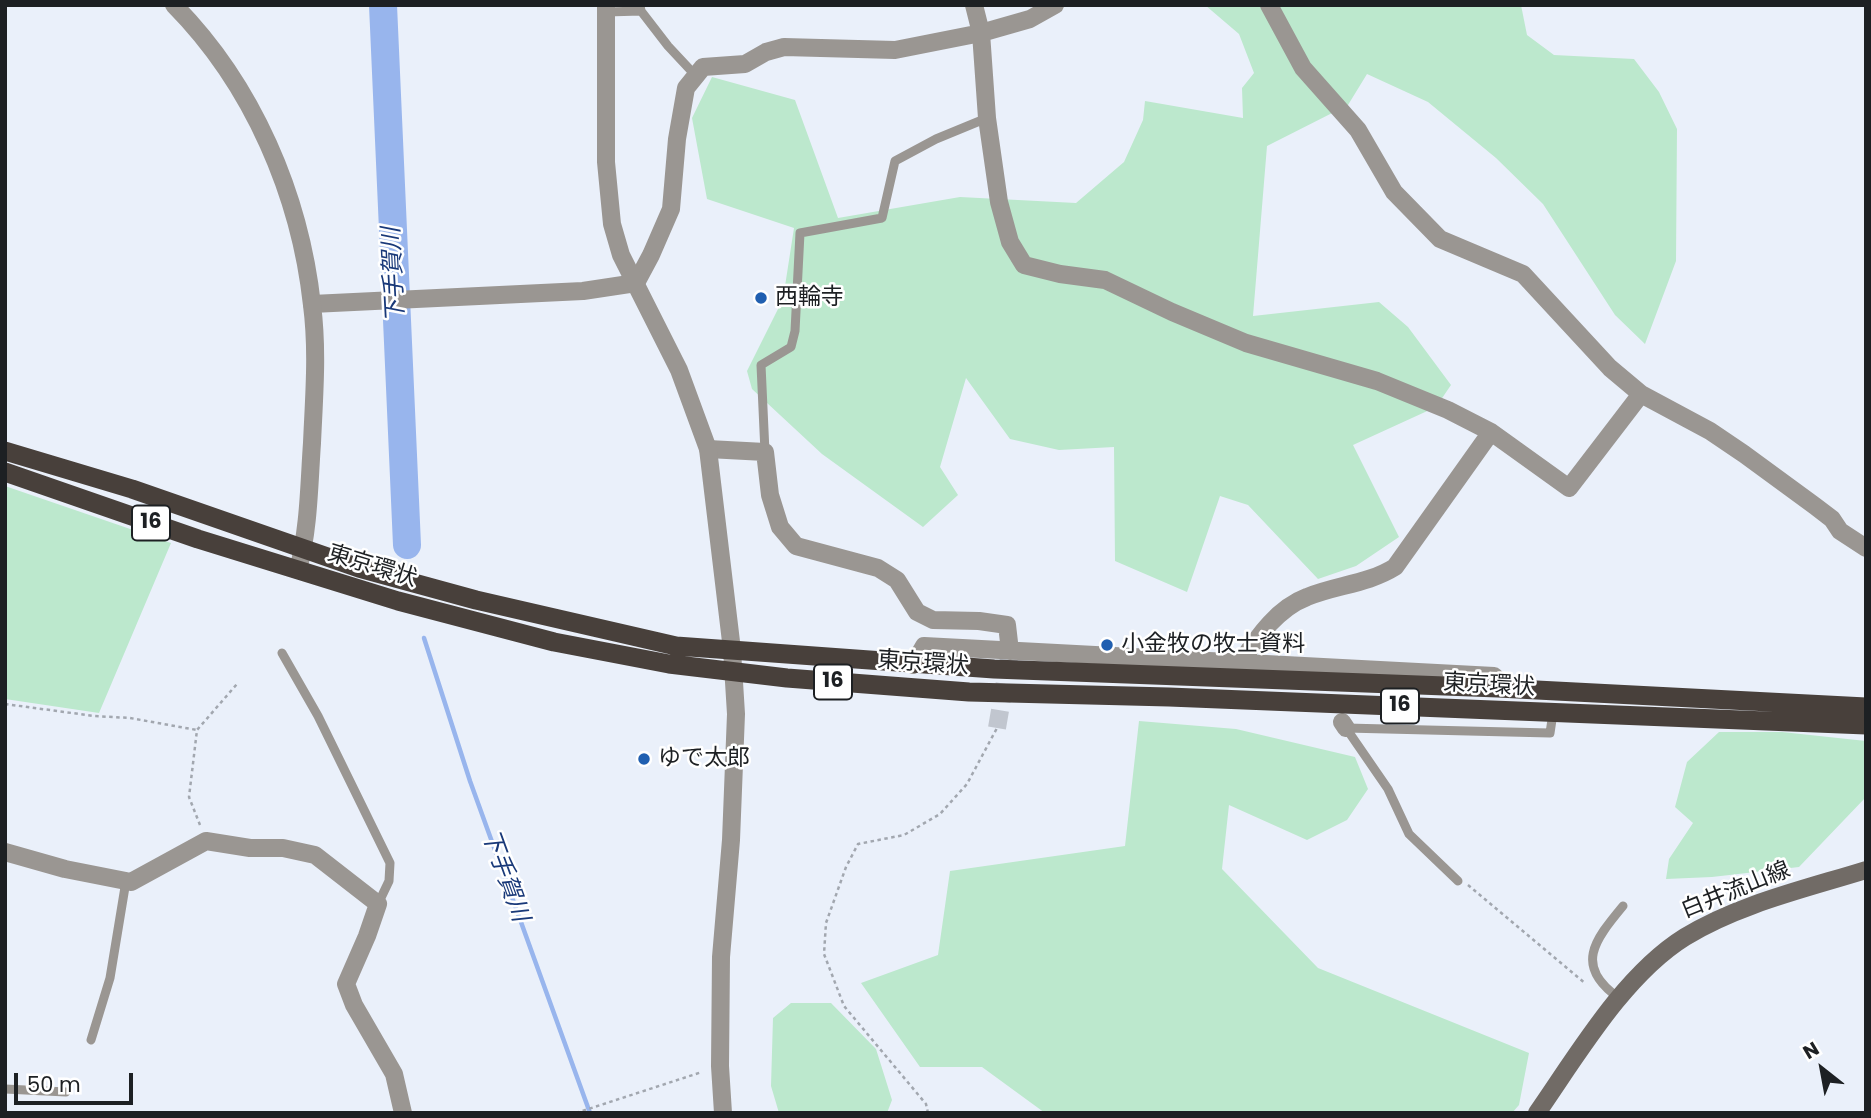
<!DOCTYPE html>
<html>
<head>
<meta charset="utf-8">
<style>
  body { margin:0 }
  #map { position:relative; width:1871px; height:1118px; overflow:hidden; background:#eaf0fa; font-family:Poppins,sans-serif }
  canvas { display:block }
  .frame { position:absolute; inset:0; border:7px solid #1d2023; pointer-events:none }
  .north { position:absolute; left:1787px; top:1034px; width:70px; height:70px; -webkit-text-stroke:5px #fff; paint-order:stroke; rotate:329deg; font-size:19px; font-weight:700; line-height:28px; text-align:center; color:#1d2023 }
  .north::after { content:''; display:block; margin:auto; width:24px; height:32px; background:#1d2023; clip-path:polygon(50% 0,100% 100%,50% 72%,0 100%) }
  .scale { position:absolute; left:14px; top:1073px; width:119px; height:32px; box-sizing:border-box; border:4px solid #1d2023; border-top:0; padding-left:9px; font-size:21px; line-height:24px; white-space:nowrap; color:#1d2023; -webkit-text-stroke:5px #fff; paint-order:stroke }
</style>
</head>
<body>
<div id="map">
<canvas width="1871" height="1118"></canvas>
<div class="frame"></div>
<div class="north">N</div>
<div class="scale">50 m</div>
</div>
<script>
const g = document.querySelector('canvas').getContext('2d');
g.lineJoin = 'round';
function paint(path, color) { g.fillStyle = color; g.fill(path, 'evenodd'); }
function strokePath(path, color, width, dash) { g.strokeStyle = color; g.lineWidth = width; g.lineCap = dash ? 'butt' : 'round'; g.setLineDash(dash || []); g.stroke(path); }
function write(font, color, halo, rows, align = 'center') {
  g.font = font + ' Poppins,"Noto Sans JP",sans-serif'; g.lineWidth = 5; g.setLineDash([]); g.textBaseline = 'middle'; g.strokeStyle = halo; g.fillStyle = color; for (const [text, x, y, turn = 0] of rows) {
    g.save(); g.translate(x, y); g.rotate((+turn || 0) * Math.PI / 180); g.textAlign = isNaN(turn) ? turn : align; if (halo) g.strokeText(text, 0, 0); g.fillText(text, 0, 0); g.restore();
  }
}
paint(new Path2D(`
  M1205 5H1521L1527 35 1554 55 1634 59 1659 92 1677 129 1676 261 1645 344 1615 315 1543 204 1496 158 1428 102 1367 74 1348 105 1267 146 1253 316 1379 302 1408 327 1451 385 1436 407 1353 445 1399 537 1356 566 1318 579 1248 505 1220 496 1187 592 1115 561 1114 447 1059 450 1010 439 966 378 940 467 958 495 923 527 822 454 752 389 747 371 783 299 794 228 707 199 692 118 712 77 795 100 838 218 960 197 1076 203 1124 162 1143 120 1145 101 1243 118 1242 88 1254 73 1239 34Z
  M5 486 171 543 99 713 5 699Z
  M1139 721 1236 729 1355 757 1368 789 1347 820 1307 840 1229 805 1222 869 1318 968 1529 1053 1519 1105 1512 1113H1045L982 1067H920L861 983 938 955 950 871 1125 846Z
  M1719 732H1782L1866 741V797L1799 867 1712 877 1666 879 1669 859 1693 823 1675 807 1687 762Z
  M791 1003H831L876 1049 892 1100 887 1113H779L771 1086 773 1018Z`), '#bce8cd');
strokePath(new Path2D(`
  M424 638 470 781 590 1113`), '#98b5ed', 4.5);
strokePath(new Path2D(`
  M383 5 407 545`), '#98b5ed', 28);
strokePath(new Path2D(`
  M997 728 1009 658`), '#c1c6cf', 18, [18, 9]);
strokePath(new Path2D(`
  M5 704 94 716 130 718 197 730
  M200 825 189 797 197 730 237 684
  M1468 885 1586 984
  M576 1113 702 1072
  M928 1113 926 1104 844 1006 824 954 826 923 846 867 858 844 904 835 940 814 967 784 997 728`), '#a2a7af', 2.5, [3.5, 3.5]);
strokePath(new Path2D(`
  M640 5 641 11 668 46 696 76
  M606 12 641 11
  M765 452 761 365 791 347 795 331 800 233 882 218 895 161 936 139 987 118
  M282 653 318 716 390 863 389 881 378 904
  M1458 881 1409 834 1388 789 1346 728 1550 733 1553 713
  M1619 998C1574 966 1594 941 1623 906
  M91 1040 110 978 126 881
  M5 1089 66 1092`), '#9a9692', 9);
strokePath(new Path2D(`
  M974 5 981 33 987 118 999 202 1010 242 1024 265 1060 274 1105 280 1172 312 1246 343 1377 381 1448 410 1491 432 1569 488 1641 394
  M1269 5 1303 68 1358 130 1394 192 1440 239 1523 274 1610 368 1641 394 1710 431 1744 454 1815 506 1832 519 1840 531 1866 548
  M312 304 583 291 636 283 651 255 671 209 677 139 686 88 703 67 745 64 766 52 784 47 895 50 981 33 1030 19 1055 5
  M708 449 765 452 770 495 780 527 796 546 878 568 897 580 917 612 933 620 979 621 1007 625 1010 651
  M1242 661C1258 636 1278 608 1307 597 1336 585 1368 584 1395 567L1491 432
  M913 665 924 646 1494 676 1499 681 1498 688
  M1342 722 1346 728
  M5 852 65 869 131 882 206 841 250 848H283L315 855 378 904 367 936 346 984 354 1005 394 1074 403 1113`), '#9a9692', 18);
strokePath(new Path2D(`
  M174 5C253 85 300 195 312 305 318 351 314 397 312 443 309 485 309 528 298 570
  M606 5V162L612 224 621 255 679 370 708 449 732 650 736 714 731 840 721 957 720 1066 723 1113`), '#9a9692', 18);
strokePath(new Path2D(`
  M1537 1113C1578 1054 1624 975 1685 937 1739 904 1805 889 1866 870`), '#716b66', 18);
strokePath(new Path2D(`
  M5 451 132 489 359 568 476 600 676 646 994 669 1498 688 1866 707
  M5 472 198 539 398 601 554 642 669 664 787 678 969 692 1169 697 1866 725`), '#48403b', 19);
for (const [x, y, r, color] of [
  [761,298,7,"#205fb0"],
  [1107,645,7,"#205fb0"],
  [644,759,7,"#205fb0"]
]) { const dot = new Path2D(); dot.arc(x, y, r, 0, 2 * Math.PI); g.fillStyle = color; g.fill(dot); strokePath(dot, '#fff', 2.5); }
for (const [x, y, w] of [
  [151,523,38],
  [833,682,38],
  [1400,706,38]
]) { const box = new Path2D(); box.roundRect(x - w / 2, y - 17.5, w, 35, 5); g.fillStyle = '#fff'; g.fill(box); strokePath(box, '#1d2023', 2); }
write('bold 21px', '#1d2023', null, [
  ["16",151,523],
  ["16",833,682],
  ["16",1400,706]
]);
write('23px', '#1d2023', '#fff', [
  ["西輪寺",775,298],
  ["小金牧の牧士資料",1121,645],
  ["ゆで太郎",658,759]
], 'left');
write('23px', '#1d2023', '#fff', [
  ["東京環状",372,567,17],
  ["東京環状",923,664,4],
  ["東京環状",1489,686,3],
  ["白井流山線",1736,891,-22]
]);
write('italic 24px', '#193979', '#fff', [
  ["下手賀川",395,275,-93],
  ["下手賀川",504,876,70]
]);
</script>
</body>
</html>
